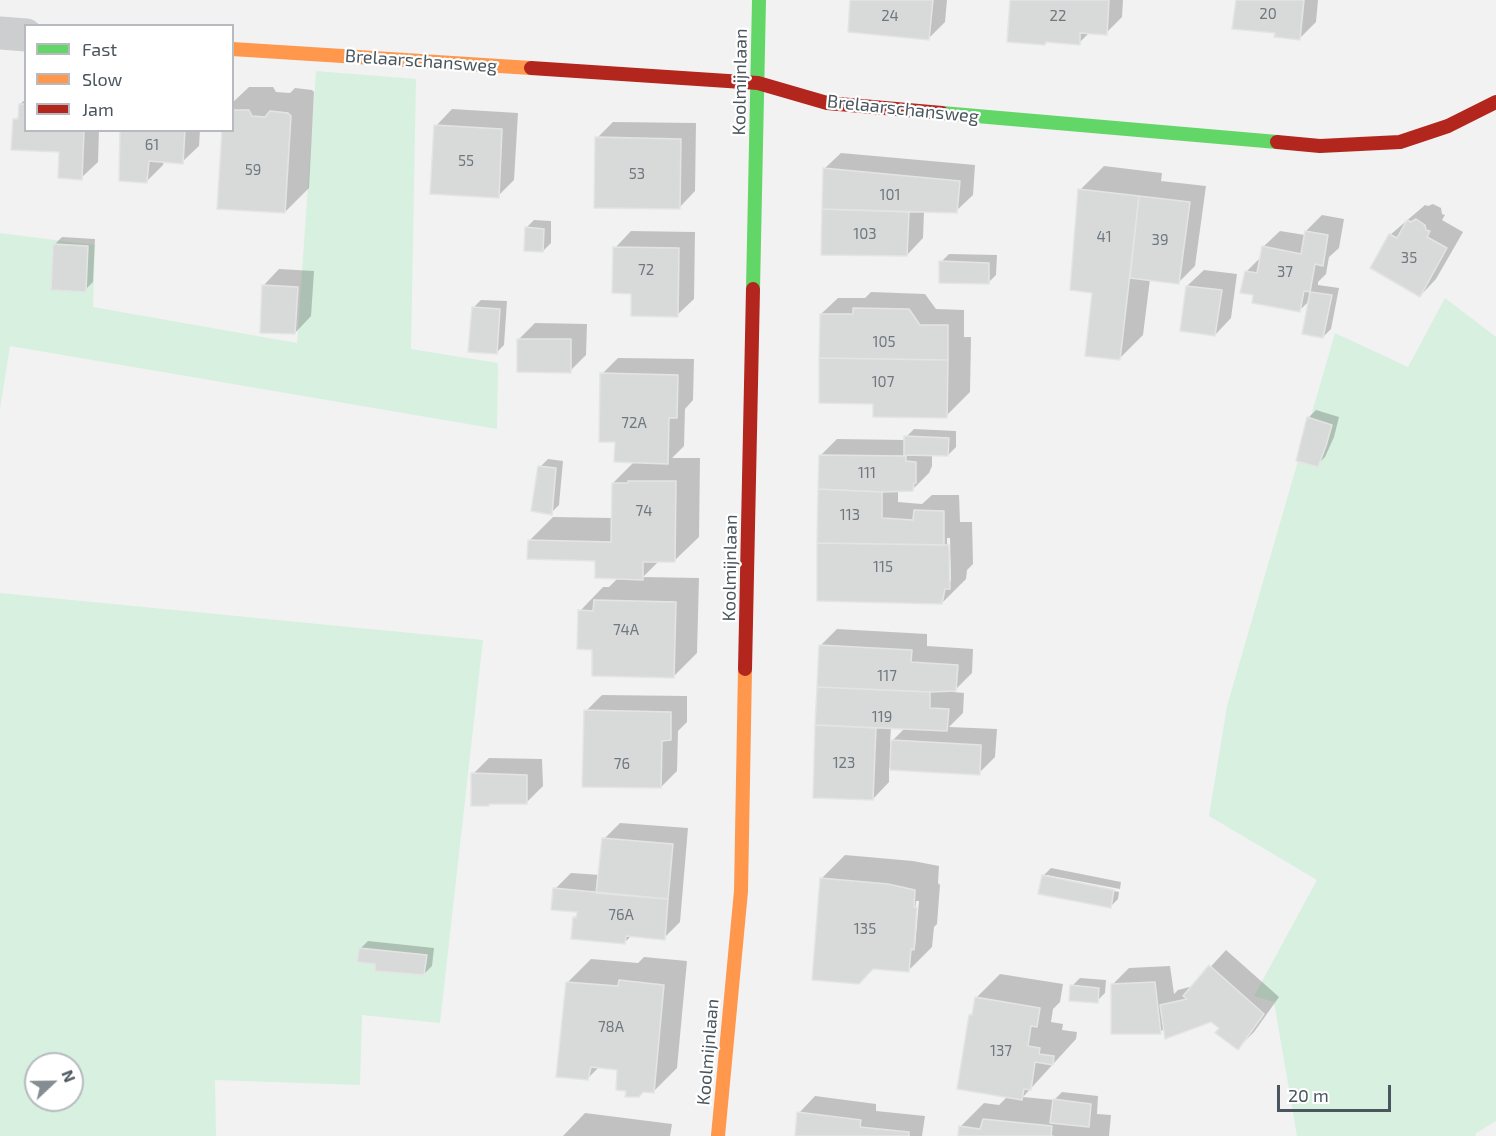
<!DOCTYPE html>
<html>
<head>
<meta charset="utf-8">
<style>
  body { margin:0 }
  #map { position:relative; width:1496px; height:1136px; overflow:hidden; background:#f2f2f2; font-family:"Exo 2",sans-serif }
  canvas { display:block }
  .legend { position:absolute; left:24px; top:24px; width:210px; height:108px; box-sizing:border-box; background:#fff; border:2px solid #b7bbbf; margin:0; padding:8px 10px; list-style:none; font-size:18px; color:#4a565e }
  .legend li { display:flex; align-items:center; gap:12px; height:30px }
  .legend b { width:30px; border:2px solid #b7bbbf }
  .north { position:absolute; left:24px; top:1052px; width:60px; height:60px; box-sizing:border-box; background:#fff; border:2px solid #b7bbbf; border-radius:50%; rotate:68deg; font-size:16px; font-weight:700; line-height:24px; text-align:center; color:#4a565e }
  .north::after { content:''; display:block; margin:auto; width:21px; height:27px; background:#858d92; clip-path:polygon(50% 0,100% 100%,50% 72%,0 100%) }
  .scale { position:absolute; left:1277px; top:1085px; width:114px; height:27px; box-sizing:border-box; border:3px solid #4a565e; border-top:0; padding-left:8px; font-size:18px; line-height:21px; white-space:nowrap; color:#4a565e; -webkit-text-stroke:4px #fff; paint-order:stroke }
</style>
</head>
<body>
<div id="map">
<canvas width="1496" height="1136"></canvas>
<ul class="legend">
<li><b style="height:8px;background:#63d668"></b>Fast</li>
<li><b style="height:8px;background:#ff974d"></b>Slow</li>
<li><b style="height:8px;background:#b3261e"></b>Jam</li>
</ul>
<div class="north">N</div>
<div class="scale">20 m</div>
</div>
<script>
const g = document.querySelector('canvas').getContext('2d');
g.lineJoin = 'round';
function paint(path, color) { g.fillStyle = color; g.fill(path, 'evenodd'); }
function strokePath(path, color, width, dash) { g.strokeStyle = color; g.lineWidth = width; g.lineCap = dash ? 'butt' : 'round'; g.setLineDash(dash || []); g.stroke(path); }
function write(font, color, halo, rows, align = 'center') {
  g.font = font + ' "Exo 2",sans-serif'; g.lineWidth = 4.5; g.setLineDash([]); g.textBaseline = 'middle'; g.strokeStyle = halo; g.fillStyle = color; for (const [text, x, y, turn = 0] of rows) {
    g.save(); g.translate(x, y); g.rotate((+turn || 0) * Math.PI / 180); g.textAlign = isNaN(turn) ? turn : align; if (halo) g.strokeText(text, 0, 0); g.fillText(text, 0, 0); g.restore();
  }
}
paint(new Path2D(`
  M316 71 416 79 411 349 498 363 497 429 10 346 0 409V233L95 245 93 307 297 343Z
  M1445 298 1496 337V1121L1475 1134 1476 1136H1297L1274 1002 1254 996 1317 880 1209 816 1227 706 1335 333 1408 367Z
  M0 593 483 640 440 1023 362 1015 360 1085 215 1080 216 1136H0ZM36 1064H72V1100H36Z`), '#d8f0e0');
paint(new Path2D(`
  M852 0H947L945 22 928 39Z
  M1012 0H1123L1122 17 1106 33 1090 32 1079 43 1048 40Z
  M1237 0H1318L1316 22 1300 38 1277 32Z
  M249 87H273L276 92 290 93 295 88 312 90 314 92 309 188 285 212 232 130V103Z
  M26 99V130H99L98 162 81 178 61 151 13 148 15 120 20 115V104Z
  M452 109 518 113 514 180 498 196 436 126Z
  M613 122 696 123 695 191 679 208 597 138Z
  M121 130H200L199 146 182 162 164 161 163 165 147 181Z
  M841 153 975 165 973 195 956 211H924L923 238 907 255 822 253 824 169Z
  M1104 166 1162 173 1161 181 1206 186 1195 266 1179 282 1150 279 1143 335 1119 359 1094 292 1080 190Z
  M1433 204 1441 208 1442 214 1445 215 1442 220 1463 232 1436 279 1420 296 1390 235 1425 205 1428 206Z
  M1322 215 1344 219 1339 248 1329 257 1326 274 1318 282V285L1339 288 1331 329 1323 337 1310 300 1300 310 1255 294 1246 272 1262 256 1263 247 1280 231 1305 235 1306 231Z
  M534 220 551 221V243L543 251 526 228Z
  M631 231 695 232 694 299 677 315 633 292 615 248Z
  M62 237 95 239 93 282 85 290 54 245Z
  M949 254 997 255 996 275 988 283 941 262Z
  M279 269 314 271 311 316 295 333 263 286Z
  M1204 270 1237 274 1231 318 1215 335 1187 286Z
  M871 292 925 294 936 309 964 310V337H971L970 392 946 416 874 403 821 314 838 298H865Z
  M481 300 507 301 504 345 496 353 473 308Z
  M535 323 587 324 586 355 570 371 519 339Z
  M618 358 694 359 693 400 685 409 684 446 672 458H700L699 537 675 560H660L643 577 699 578 697 653 673 677 594 649 580 611 603 587H609L618 578 597 559 529 541 553 517 613 518V483L635 461 616 441 602 374Z
  M1316 410 1339 417 1334 437 1325 457 1317 465 1308 418Z
  M914 429 956 431V447L948 455 932 454V466L929 473 912 490H898V502L922 504 932 495H959L960 522H972L973 564 967 570 966 579 942 603 820 456 837 439 906 440V437ZM947 538H950L951 581H948Z
  M548 459 563 461 559 505 551 513 540 467Z
  M837 629 927 634V646L973 649 972 673 953 692 964 693 963 713 949 727 997 729 995 757 979 773 889 768V782L873 799 815 797 820 646ZM891 727 905 728 890 743Z
  M602 695 687 696V722L678 731 677 771 661 787 586 711Z
  M489 758 542 759 543 786 527 802H491L489 805 473 774Z
  M620 823 688 828 680 922 664 938 632 935 625 942 575 918 578 910 555 889 571 873 600 875 604 839Z
  M845 855 913 861 939 866 938 883 940 885 937 924 934 927 932 947 908 971 821 879ZM916 901H919L915 947H912Z
  M1051 868 1121 882 1120 889 1047 875V878L1119 892 1118 899 1110 907 1040 893 1043 876Z
  M368 941 434 948 432 966 424 974 376 963 360 949Z
  M1226 950 1279 997 1254 1032 1238 1048 1211 1020 1165 1028 1160 1032 1113 984 1129 968 1170 966 1174 994 1178 990 1193 986Z
  M644 957 687 961 677 1068 653 1092 628 1090 618 1069 599 1067 587 1079 567 983 591 959 638 963Z
  M1000 974 1063 984 1060 1002 1053 1009 1051 1022 1063 1024 1062 1030 1077 1032 1076 1039 1023 1097 1054 1100 1062 1092 1098 1096 1097 1114 1111 1115 1109 1136H959L960 1127 984 1103 999 1105 1008 1096 970 1015 974 1011 976 998Z
  M1080 978 1106 980 1105 993 1097 1001 1072 986Z
  M815 1096 876 1104V1111L925 1116 922 1136H797L799 1113Z
  M585 1113 672 1124 670 1136H563Z`), '#0003');
const building = new Path2D(`
  M850 0H933L929 40 848 32Z
  M1010 0H1109L1107 35 1080 33V45L1046 42 1045 45 1007 42Z
  M1236 0H1304L1300 40 1274 37 1275 33 1232 29Z
  M19 104H26V130H84L82 180 58 178 59 152 11 150 13 119H18Z
  M232 110H249L252 116 265 117 270 111 288 113 291 116 285 213 217 209 222 130H232Z
  M434 125 502 129 499 198 430 194Z
  M120 130H185L183 164 149 161 147 183 119 181Z
  M595 137 681 139 680 209 594 208Z
  M823 168 960 181 957 213 822 209Z
  M1078 189 1139 196 1120 360 1085 356 1092 293 1070 290Z
  M1139 196 1190 202 1179 284 1130 278Z
  M822 209 909 212 907 256 821 255Z
  M1416 219 1425 225 1426 230 1430 231 1427 237 1447 248 1420 297 1370 268 1389 234 1397 238 1407 220 1411 222Z
  M525 227 544 229 543 252 524 251Z
  M1305 231 1328 235 1323 266 1315 264 1310 292 1304 291 1300 312 1252 303 1253 295 1240 293 1245 271 1257 273 1262 246 1301 254Z
  M53 244 88 246 86 292 51 290Z
  M613 247 679 248 678 317 631 316V294L612 293Z
  M939 261 989 263V284L939 283Z
  M262 285 298 287 295 334 260 333Z
  M1186 286 1222 290 1215 336 1180 331Z
  M1310 292 1332 295 1323 338 1302 334Z
  M472 307 500 309 497 354 468 352Z
  M853 308 909 309 920 325H948V360L819 358 820 314H853Z
  M517 339H571V373L517 372Z
  M819 358 948 360 947 418 873 417V404L819 403Z
  M600 373 678 375 677 418H669L668 464 614 462 615 442H599Z
  M1307 417 1332 425 1326 446 1318 467 1296 461Z
  M904 436 949 438 948 456 904 455Z
  M819 455 906 456V461L916 462V483H914L913 491 882 492 818 489Z
  M538 466 556 468 552 515 531 511Z
  M628 481H676L675 562H643V580L595 578V561L527 559 528 540 611 542 612 483H628Z
  M818 489 882 492V518L913 520 914 510 944 511V545L817 543Z
  M817 543 949 545 950 589H945L942 604 817 601Z
  M594 600 676 602 674 678 592 676V650L577 649 578 610 593 611Z
  M819 645 912 650 911 662 958 665 956 691 930 692 817 687Z
  M817 687 930 692V708L949 709 947 731 815 725Z
  M584 710 671 712V740L662 741 661 788 582 787Z
  M815 725 876 728 873 800 813 798Z
  M891 740 981 745 980 775 890 770Z
  M471 773 527 775V804H489V806H471Z
  M602 838 673 844 668 899 596 893Z
  M1042 875 1114 890 1111 908 1038 894Z
  M820 878 888 884 915 890 914 907 917 908 914 950 911 949 909 972 873 969 859 984 812 980Z
  M553 888 668 899 665 940 626 936 625 944 571 939 573 917 576 918 577 912 551 910Z
  M359 948 427 955 424 975 375 971V964L357 962Z
  M1209 965 1264 1014 1238 1050 1215 1033 1219 1028 1211 1022 1165 1039 1160 1005 1187 999 1183 996Z
  M619 980 664 985 654 1093 643 1092 639 1097H625L626 1091 616 1090 617 1070 591 1067 588 1080 556 1077 566 982 618 986Z
  M1155 982 1161 1034H1111V984Z
  M1070 985 1099 988 1098 1003 1069 1001Z
  M975 997 1040 1008 1037 1027 1031 1026 1028 1046 1040 1048 1039 1054 1054 1056 1053 1065 1035 1062 1031 1090 1024 1089 1022 1100 957 1089 969 1015H972Z
  M1053 1099 1091 1104 1089 1127 1050 1123Z
  M797 1112 861 1120 860 1127 909 1132V1136H795Z
  M983 1119 1052 1126 1051 1136H1053H958L959 1126 980 1129Z`);
paint(building, '#d8dada');
strokePath(building, '#e4e4e5', 1.5);
strokePath(new Path2D(`
  M0 33 26 35`), '#ccced0', 33);
strokePath(new Path2D(`
  M942 113 1277 142
  M753 289 759 0`), '#63d668', 14);
strokePath(new Path2D(`
  M232 49 531 68
  M718 1136 741 891 745 669`), '#ff974d', 14);
strokePath(new Path2D(`
  M531 68 758 83 827 103 942 113
  M1277 142 1320 146 1400 142 1448 126 1496 102
  M745 669 753 289`), '#b3261e', 14);
write('15px', '#6f787e', null, [
  ["20",1268,14],
  ["24",890,16],
  ["22",1058,16],
  ["61",152,145],
  ["55",466,161],
  ["59",253,170],
  ["53",637,174],
  ["101",890,195],
  ["103",865,234],
  ["41",1104,237],
  ["39",1160,240],
  ["35",1409,258],
  ["72",646,270],
  ["37",1285,272],
  ["105",884,342],
  ["107",883,382],
  ["72A",634,423],
  ["111",867,473],
  ["74",644,511],
  ["113",850,515],
  ["115",883,567],
  ["74A",626,630],
  ["117",887,676],
  ["119",882,717],
  ["123",844,763],
  ["76",622,764],
  ["76A",621,915],
  ["135",865,929],
  ["78A",611,1027],
  ["137",1001,1051]
]);
write('18px', '#4a565e', '#fff', [
  ["Brelaarschansweg",421,61,4],
  ["Koolmijnlaan",740,82,-89],
  ["Brelaarschansweg",903,109,6],
  ["Koolmijnlaan",730,568,-89],
  ["Koolmijnlaan",708,1052,-85]
]);
</script>
</body>
</html>
